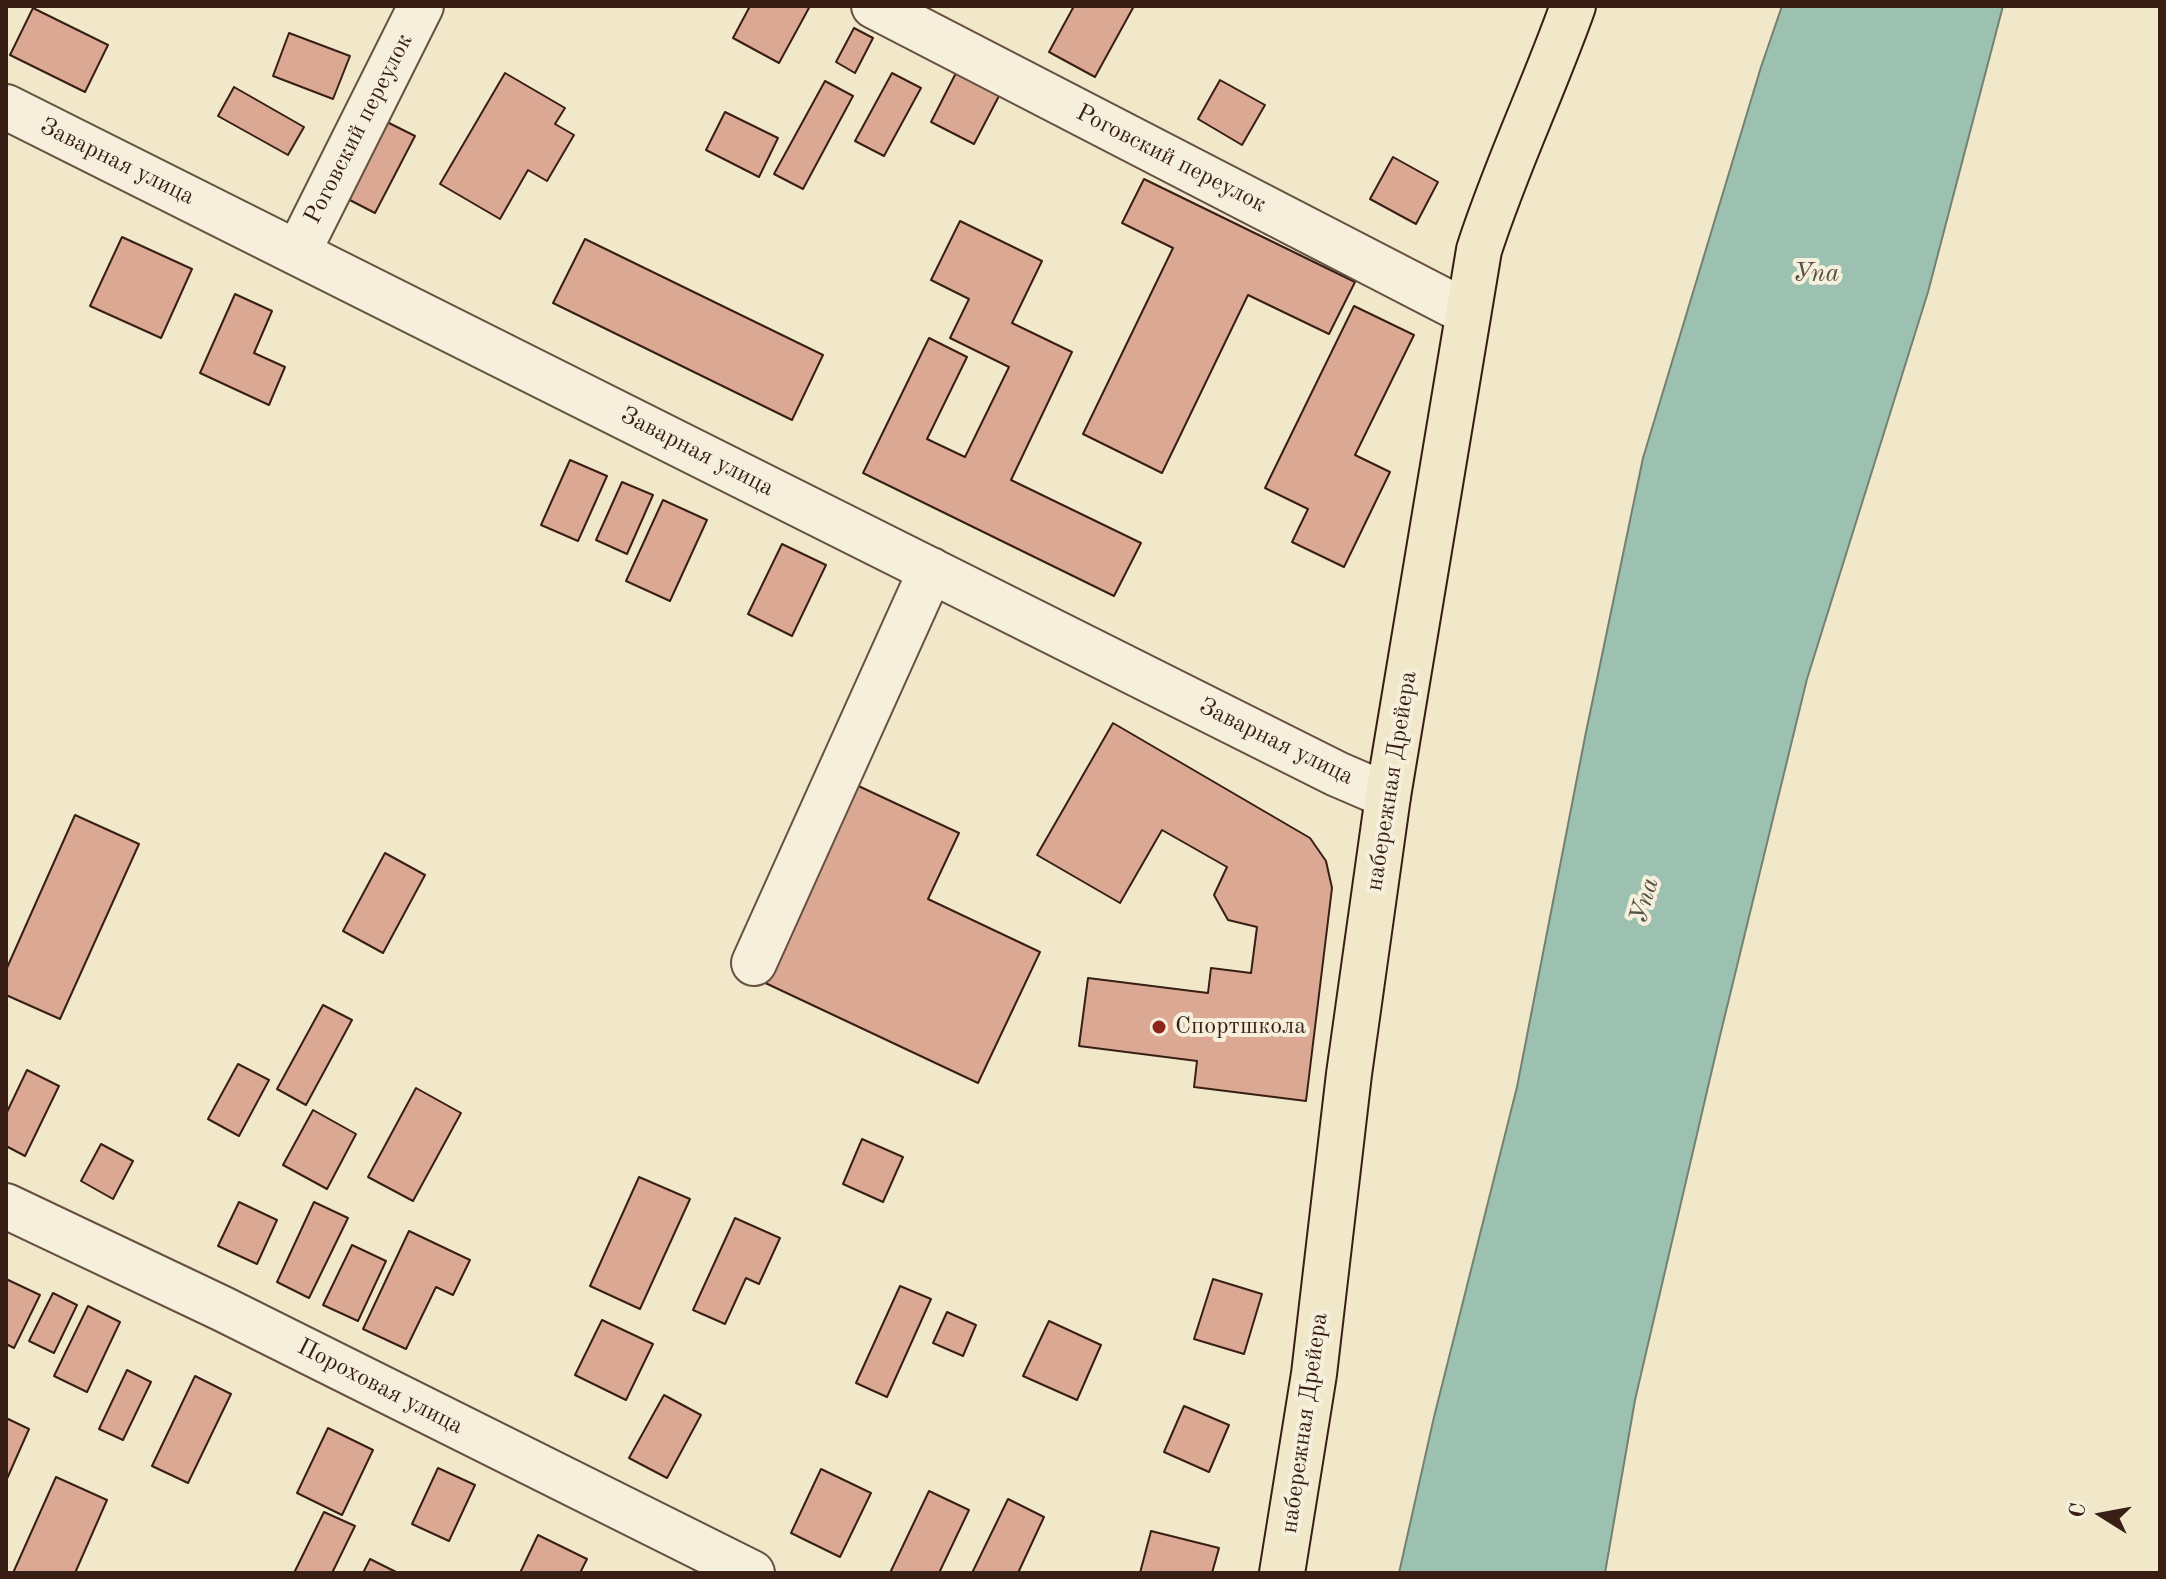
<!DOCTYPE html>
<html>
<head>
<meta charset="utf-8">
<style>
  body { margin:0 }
  #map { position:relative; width:2166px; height:1579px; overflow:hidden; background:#f1e7c9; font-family:"Old Standard TT",serif }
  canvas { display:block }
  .frame { position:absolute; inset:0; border:8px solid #381e15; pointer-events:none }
  .north { position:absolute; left:2062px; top:1475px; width:80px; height:80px; -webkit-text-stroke:6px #f6efdc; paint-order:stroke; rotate:281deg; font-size:22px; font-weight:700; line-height:32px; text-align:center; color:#381e15 }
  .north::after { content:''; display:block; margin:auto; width:28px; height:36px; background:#381e15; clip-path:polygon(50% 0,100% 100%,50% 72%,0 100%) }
</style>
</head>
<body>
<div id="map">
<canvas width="2166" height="1579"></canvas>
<div class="frame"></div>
<div class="north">С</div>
</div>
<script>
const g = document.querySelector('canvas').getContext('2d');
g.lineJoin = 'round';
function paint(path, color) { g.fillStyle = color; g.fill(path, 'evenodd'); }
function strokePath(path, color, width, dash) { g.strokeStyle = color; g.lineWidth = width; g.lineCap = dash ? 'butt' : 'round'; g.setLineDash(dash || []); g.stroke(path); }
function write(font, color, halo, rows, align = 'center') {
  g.font = font + ' "Old Standard TT",serif'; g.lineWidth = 8; g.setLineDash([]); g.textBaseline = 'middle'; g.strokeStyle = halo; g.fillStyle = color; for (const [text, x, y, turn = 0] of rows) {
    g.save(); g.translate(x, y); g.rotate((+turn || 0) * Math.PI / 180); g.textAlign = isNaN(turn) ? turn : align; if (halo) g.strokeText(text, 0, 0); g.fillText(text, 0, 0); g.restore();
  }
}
const water = new Path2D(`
  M1782 6H2003L1928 292 1807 679 1718 1044 1635 1400 1605 1573H1399L1434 1417 1517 1087 1585 737 1643 458 1761 67Z`);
paint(water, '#9cc1b0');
strokePath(water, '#748072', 2);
const building = new Path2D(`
  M750 6H810L779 63 733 38Z
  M1074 6H1134L1095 77 1049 52Z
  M33 8 108 45 85 92 10 55Z
  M854 28 873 38 855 73 836 62Z
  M289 33 350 56 333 99 273 76Z
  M957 71 1000 94 974 144 931 122Z
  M505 73 565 108 555 124 574 135 547 181 528 170 500 219 440 184Z
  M892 73 921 88 884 156 855 141Z
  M1220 80 1265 105 1242 145 1198 119Z
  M825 81 853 96 803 189 774 174Z
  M234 87 304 127 288 155 218 116Z
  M725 112 778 138 759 177 706 150Z
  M379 118 415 136 375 213 340 195Z
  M1393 157 1438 182 1416 224 1370 199Z
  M1144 179 1355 282 1329 334 1248 295 1162 473 1083 434 1173 248 1122 223Z
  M960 221 1042 261 1012 323 1072 352 1011 480 1141 543 1114 596 863 473 929 338 967 357 927 439 965 457 1009 367 950 338 969 299 931 280Z
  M122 237 192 269 161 338 90 306Z
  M585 239 823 355 792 420 553 303Z
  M235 294 272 311 254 353 285 367 269 405 200 373Z
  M1354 306 1414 335 1355 455 1390 472 1344 567 1292 542 1308 509 1265 488Z
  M570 460 607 476 578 541 541 525Z
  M622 482 653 495 627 554 596 540Z
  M663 500 707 520 670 601 626 581Z
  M782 544 826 565 792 636 748 614Z
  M1113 723 1310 838 1326 861 1332 888 1306 1101 1194 1087 1197 1061 1079 1046 1088 978 1208 993 1211 968 1251 973 1257 927 1228 920 1214 895 1227 867 1162 830 1120 903 1037 855Z
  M852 783 959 833 928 899 1040 952 978 1083 759 980Z
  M75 815 139 844 60 1019 6 995V970Z
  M385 853 425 875 383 953 343 931Z
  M323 1005 352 1020 306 1105 277 1089Z
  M238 1064 269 1080 239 1136 208 1119Z
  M27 1070 59 1086 25 1156 6 1146V1114Z
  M416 1088 461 1113 413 1201 368 1177Z
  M313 1110 356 1134 327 1189 283 1165Z
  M862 1139 903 1157 883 1202 843 1184Z
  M101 1144 133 1161 113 1199 81 1181Z
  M639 1177 690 1199 640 1309 590 1286Z
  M239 1202 277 1220 257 1264 218 1246Z
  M314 1202 348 1218 309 1298 277 1282Z
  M735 1218 780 1238 759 1284 746 1278 725 1324 693 1310Z
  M409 1231 470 1260 453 1295 436 1287 406 1349 363 1329Z
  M352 1245 386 1261 358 1321 323 1305Z
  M6 1279 40 1295 14 1348 6 1344Z
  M1213 1279 1262 1294 1244 1354 1194 1339Z
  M900 1286 931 1299 887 1397 856 1383Z
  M53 1293 77 1305 54 1353 29 1341Z
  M88 1306 120 1322 87 1392 54 1376Z
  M947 1312 976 1325 963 1356 933 1343Z
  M602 1320 653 1344 626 1400 575 1375Z
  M1049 1321 1101 1345 1077 1400 1023 1376Z
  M127 1370 151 1382 123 1440 99 1429Z
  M195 1376 231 1394 188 1483 152 1466Z
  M664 1395 701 1415 667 1478 629 1458Z
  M1184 1406 1229 1425 1209 1472 1164 1452Z
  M6 1418 29 1429 6 1481Z
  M328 1428 373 1450 342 1515 297 1493Z
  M438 1468 475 1485 449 1541 412 1524Z
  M821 1469 871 1493 840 1557 791 1533Z
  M56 1477 107 1500 75 1573H13Z
  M929 1491 969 1510 939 1573H890Z
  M1008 1499 1044 1517 1018 1573H972Z
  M324 1512 355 1526 332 1573H294Z
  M1151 1531 1219 1548 1212 1573H1140Z
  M538 1535 587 1559 580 1573H520Z
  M370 1559 398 1573H363Z`);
paint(building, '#dba894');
strokePath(building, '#381e15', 2);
const minor = new Path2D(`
  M874 6 1468 313
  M6 107 1337 774 1388 796
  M298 252 421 6
  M754 963 931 570
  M6 1206 223 1309 752 1573`);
const major = new Path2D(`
  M1282 1573 1314 1374 1349 1074 1388 796 1479 250C1506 166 1544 88 1573 6`);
strokePath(minor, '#665042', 48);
strokePath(major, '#381e15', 48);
strokePath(minor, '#f6efdc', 44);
strokePath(major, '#f1e7c9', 44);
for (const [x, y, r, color] of [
  [1159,1027,8,"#8f2418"]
]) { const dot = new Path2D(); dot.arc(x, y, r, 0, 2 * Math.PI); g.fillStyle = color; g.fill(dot); strokePath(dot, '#f6efdc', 3); }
write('24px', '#381e15', '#f6efdc', [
  ["Роговский переулок",359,129,-63],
  ["Роговский переулок",1171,159,27],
  ["Заварная улица",117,162,26],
  ["Заварная улица",697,452,27],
  ["Заварная улица",1276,742,26],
  ["набережная Дрейера",1392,781,-81],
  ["Пороховая улица",380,1387,27],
  ["набережная Дрейера",1305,1423,-82]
]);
write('24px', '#381e15', '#f6efdc', [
  ["Спортшкола",1175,1027]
], 'left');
write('italic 26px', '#564f44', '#f6efdc', [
  ["Упа",1816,274],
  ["Упа",1645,901,-74]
]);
</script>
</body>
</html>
